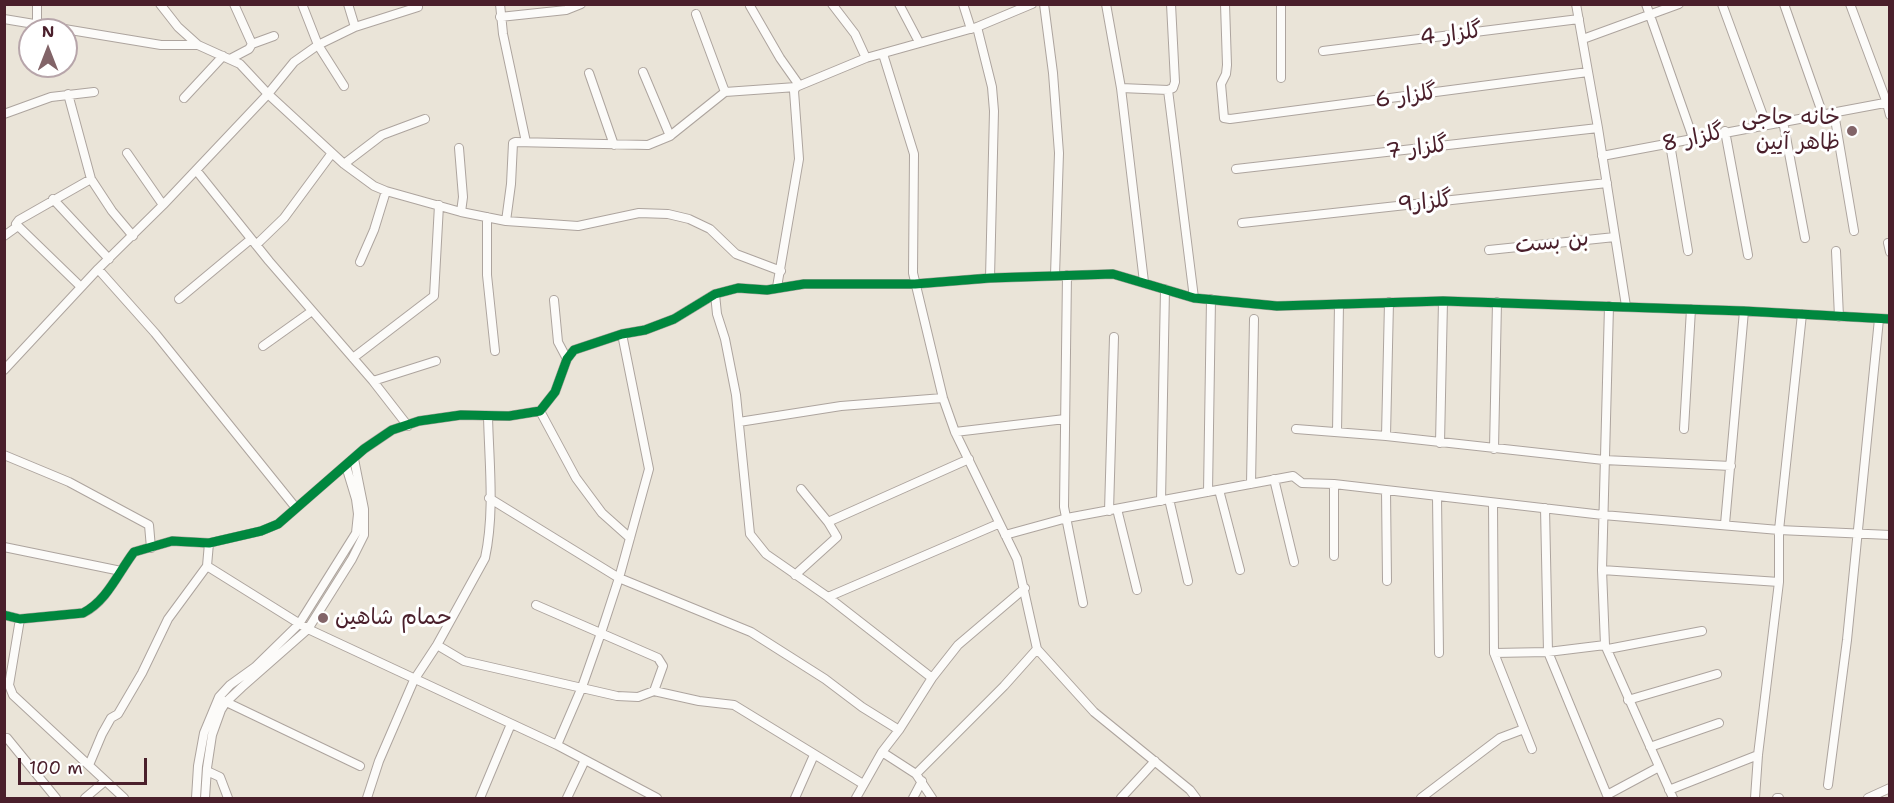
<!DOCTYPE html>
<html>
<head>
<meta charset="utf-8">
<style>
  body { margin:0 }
  #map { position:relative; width:1894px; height:803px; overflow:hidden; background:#eae4d8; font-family:"Shantell Sans",sans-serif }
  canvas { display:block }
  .frame { position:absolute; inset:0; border:6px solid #4a1f2b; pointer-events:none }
  .north { position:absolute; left:18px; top:18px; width:60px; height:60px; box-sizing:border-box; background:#fff; border:2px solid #b7a5aa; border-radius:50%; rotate:0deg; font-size:16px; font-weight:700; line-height:24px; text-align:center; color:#4a1f2b }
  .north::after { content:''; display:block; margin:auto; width:21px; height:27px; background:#826468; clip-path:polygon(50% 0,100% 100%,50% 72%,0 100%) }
  .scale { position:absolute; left:18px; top:758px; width:129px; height:27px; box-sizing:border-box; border:3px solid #4a1f2b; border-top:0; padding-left:8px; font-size:18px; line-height:21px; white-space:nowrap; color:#4a1f2b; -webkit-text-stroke:4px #fff; paint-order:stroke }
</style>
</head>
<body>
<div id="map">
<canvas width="1894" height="803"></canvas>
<div class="frame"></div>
<div class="north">N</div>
<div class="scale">100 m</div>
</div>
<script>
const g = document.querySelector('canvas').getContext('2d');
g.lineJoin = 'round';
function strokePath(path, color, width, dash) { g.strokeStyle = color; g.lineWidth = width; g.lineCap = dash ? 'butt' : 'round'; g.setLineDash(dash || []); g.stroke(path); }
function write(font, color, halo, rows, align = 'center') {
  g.font = font + ' "Shantell Sans","Playpen Sans Arabic",sans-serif'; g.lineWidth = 6; g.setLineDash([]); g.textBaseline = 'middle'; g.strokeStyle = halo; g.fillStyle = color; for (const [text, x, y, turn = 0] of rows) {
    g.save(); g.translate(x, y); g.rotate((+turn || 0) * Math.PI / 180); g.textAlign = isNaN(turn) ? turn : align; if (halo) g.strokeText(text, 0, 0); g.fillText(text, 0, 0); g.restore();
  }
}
const street = new Path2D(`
  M160 4 178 27 198 45 240 64 268 94 344 164 374 186 386 191 461 212 506 221 578 226 639 213 668 214 689 219 710 229 736 254 781 271
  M234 4 252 44
  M302 4 318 45 344 86
  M348 4 355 27
  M500 4 503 34 526 142
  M832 4 855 34 866 58
  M899 4 919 42
  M963 4 971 29
  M1044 4 1053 73 1059 153 1055 275
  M1106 4 1121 88 1144 282
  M1225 4 1227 65 1226 74 1221 84 1224 118 1230 119 1588 72
  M1576 4 1598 128 1626 306
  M1646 4 1693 138
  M1722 4 1766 124
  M1784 4 1823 115
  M1850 4 1887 103 1890 115
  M750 6 780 58 799 85
  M696 14 725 92
  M500 17 566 10 581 4
  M4 19 161 45H198
  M37 24V4
  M977 27 992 87 994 111 990 278
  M1583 39 1679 4
  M1323 51 1579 19
  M883 54 914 154 913 273 943 398 955 432 1017 559 1037 649 1094 712 1190 790 1196 798
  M230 59 249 49 252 44 274 36
  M643 72 670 136
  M589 73 614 145
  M1281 78V4
  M1121 88 1168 90 1173 88 1175 82 1171 4
  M1168 90 1194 298
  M68 94 91 179 112 211 133 236
  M184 98 223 56
  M1834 113 1854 231
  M4 114 51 97 94 92
  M1783 121 1805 238
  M1725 131 1748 255
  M1670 144 1688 251
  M459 148 463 197 461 212
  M127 153 163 205
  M1602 156 1890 102
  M344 164 382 135 425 119
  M1236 169 1598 128
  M196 170 269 261 373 381 408 426
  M53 199 109 259
  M487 217V275L495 351
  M506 221 511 184 513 143 515 142 648 145 670 136 725 92 796 87
  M1242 223 1607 183
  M4 236 18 226
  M1888 243 1890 252
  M256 245 284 218 332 153
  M1489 250 1615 237
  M1836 251 1839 317
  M360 262 374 230 386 191
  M98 269 155 333 296 508
  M1067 275 1064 507 1083 603
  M81 287 16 224 19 220 91 179
  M777 287 799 159 794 91 796 87 866 58 977 27 1032 4
  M715 294 717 314 725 339 736 395 750 534 766 554 828 597 932 678
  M179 299 251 239
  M554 300 558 342 567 359
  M1609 306 1602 570 1605 645 1673 798
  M263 346 312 311
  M353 358 434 296 439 205
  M4 370 98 269 163 205 268 94 294 62 318 45 355 27 418 7 417 4
  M373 381 436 361
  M540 411 576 478 602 513 630 538
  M739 422 841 406 943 398
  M1296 429 1386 436 1604 460 1731 466
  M1684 429 1691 309
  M955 432 1065 419
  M1337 432 1339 304
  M1386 436 1389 302
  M1440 443 1443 301
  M1494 449 1497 302
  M4 455 69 482 149 525 151 548
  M1274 479 1294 562
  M1251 484 1254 319
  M1334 484V556
  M1219 490 1240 570
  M1386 490 1387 581
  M1208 492 1211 299
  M1437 497 1439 653
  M489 498 619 578 751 632 825 679 862 707 899 730
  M1169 499 1188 581
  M1161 501 1165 289
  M1493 503 1494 653 1532 749
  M1545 508 1548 652 1607 795 1659 767
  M1117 509 1137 590
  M1109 511 1114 337
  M828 522 969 459
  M1725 524 1744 311
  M1005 535 1067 518 1293 476 1302 483 1334 484 1603 515 1779 530 1890 535
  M209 543 207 566 308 629 557 745 657 798
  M4 547 121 571
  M1602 570 1779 582
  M795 575 837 537 828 522 801 489
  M828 597 998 524
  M536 605 658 658 663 666 654 691
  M4 615 20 619 83 613C107 601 118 573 134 552L172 541 209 543 261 531 278 524 364 449 392 430 419 421 461 415 509 416 540 411 555 392 567 359 574 350 622 334 645 330 674 319 715 294 738 288 767 290 804 284H915L990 278 1113 274 1194 298 1277 306 1443 301 1744 311 1890 319
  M20 619 9 685 13 695 124 798
  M437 645 464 661 617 696 638 697 654 691 699 701 734 705 863 784
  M1608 649 1702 631
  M1494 653 1548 652 1605 645
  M222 700 360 766
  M1628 700 1717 674
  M7 738 56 798
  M557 745 582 687 601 633 619 578 649 469 622 334
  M1650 747 1719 723
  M882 752 916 774 932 798
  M89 765 102 734 111 718 118 714 142 673 168 619 207 566
  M207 771 220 777 228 798
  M916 774 1004 686 1037 649
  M1828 785 1847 640 1879 319
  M1669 790 1758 755
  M85 798 104 782
  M196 798 198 766 204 733 219 697 230 685 255 667 299 624 356 533 358 514 356 499 346 466
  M205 798 207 768 212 735 221 710 226 702 242 687 308 629 352 559 364 535V509L354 459
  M367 798 379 761 414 680 437 645 485 558C495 512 489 462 488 416
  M480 798 511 724
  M567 798 585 760
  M795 798 814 755
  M856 798 882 752 899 730 932 678 958 645 1025 588
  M913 798 922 781
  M1121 798 1155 761
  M1421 798 1500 738 1524 729
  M1755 798 1758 755 1779 582V530L1802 314
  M1777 798H1779
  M1868 798 1890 788`);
strokePath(street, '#ada49e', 10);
strokePath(street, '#fcfbf9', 8);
strokePath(new Path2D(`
  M4 615 20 619 83 613C107 601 118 573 134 552L172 541 209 543 261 531 278 524 364 449 392 430 419 421 461 415 509 416 540 411 555 392 567 359 574 350 622 334 645 330 674 319 715 294 738 288 767 290 804 284H915L990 278 1113 274 1194 298 1277 306 1443 301 1744 311 1890 319`), '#00873e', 9);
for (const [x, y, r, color] of [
  [1852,131,6,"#826468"],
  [323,618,6,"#826468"]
]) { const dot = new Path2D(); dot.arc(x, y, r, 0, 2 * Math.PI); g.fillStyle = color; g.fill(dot); strokePath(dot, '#fff', 2); }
write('22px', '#4a1f2b', '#fff', [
  ["گلزار 4",1451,35,-7],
  ["گلزار 6",1406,97,-8],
  ["گلزار 8",1693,139,-12],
  ["گلزار 7",1417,149,-7],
  ["گلزار9",1425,203,-6],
  ["بن بست",1552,243,-6]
]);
write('22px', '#4a1f2b', '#fff', [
  ["خانه حاجی",1840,118],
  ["ظاهر آیین",1840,143],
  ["حمام شاهین",335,618,"left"]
], 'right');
</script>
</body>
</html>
